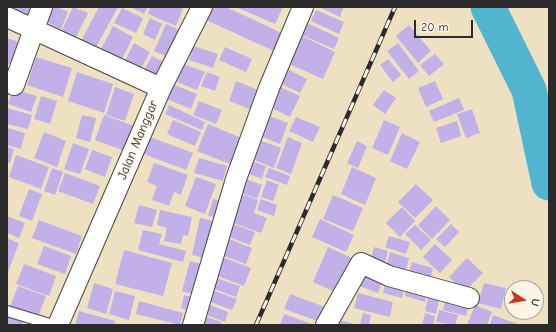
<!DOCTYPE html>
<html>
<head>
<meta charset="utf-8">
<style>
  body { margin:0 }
  #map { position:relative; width:556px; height:332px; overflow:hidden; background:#eee1c1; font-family:"Comic Neue",sans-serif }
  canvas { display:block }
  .frame { position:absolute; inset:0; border:8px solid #2b2b2b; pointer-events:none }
  .north { position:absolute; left:504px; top:280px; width:40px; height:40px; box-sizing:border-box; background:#fcf5e5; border:1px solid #a8a49b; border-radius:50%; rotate:102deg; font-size:11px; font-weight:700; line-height:16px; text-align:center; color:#2b2b2b }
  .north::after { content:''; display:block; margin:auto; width:14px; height:18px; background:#c8321e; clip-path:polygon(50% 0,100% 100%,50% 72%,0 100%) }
  .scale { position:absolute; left:414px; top:20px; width:59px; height:18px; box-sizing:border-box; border:2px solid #2b2b2b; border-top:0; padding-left:5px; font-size:12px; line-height:14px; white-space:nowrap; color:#2b2b2b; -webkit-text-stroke:3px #fcf5e5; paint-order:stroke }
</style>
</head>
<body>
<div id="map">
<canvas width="556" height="332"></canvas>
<div class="frame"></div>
<div class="north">U</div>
<div class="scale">20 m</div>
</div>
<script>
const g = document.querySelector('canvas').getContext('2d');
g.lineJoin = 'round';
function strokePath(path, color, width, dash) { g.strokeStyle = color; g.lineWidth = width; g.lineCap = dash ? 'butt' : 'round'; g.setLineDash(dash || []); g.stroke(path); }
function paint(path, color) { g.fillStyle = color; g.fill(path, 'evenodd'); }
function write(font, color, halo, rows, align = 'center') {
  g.font = font + ' "Comic Neue",sans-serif'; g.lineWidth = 3; g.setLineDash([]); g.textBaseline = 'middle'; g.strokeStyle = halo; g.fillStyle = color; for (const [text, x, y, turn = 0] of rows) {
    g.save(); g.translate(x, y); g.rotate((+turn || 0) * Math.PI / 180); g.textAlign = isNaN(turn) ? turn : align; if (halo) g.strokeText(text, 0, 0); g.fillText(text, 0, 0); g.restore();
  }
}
strokePath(new Path2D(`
  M488 7 529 90 549 183`), '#51b5d0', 35);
paint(new Path2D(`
  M14 7H34L30 17 13 9Z
  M45 7H57L68 12 61 29 40 19Z
  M73 7 88 13 74 41 60 34Z
  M99 7H118L95 49 81 41Z
  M130 7H148L144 14Z
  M150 7H178L183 9 176 26 148 14Z
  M212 7H226L284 34 276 52 206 20Z
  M236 7H283L275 24Z
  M319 7H344L340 17Z
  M122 8 143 18 136 33 114 23Z
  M316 10 344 22 339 34 311 21Z
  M150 18 162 24 155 40 143 34Z
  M307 23 339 38 334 49 302 35Z
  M166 24 182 31 170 58 154 51Z
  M409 25 431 51 418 63 396 36Z
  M113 26 133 37 120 63 99 53Z
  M300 35 335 52 323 79 287 63Z
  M7 38 22 43 14 66 7 63Z
  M134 43 150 52 139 73 123 65Z
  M398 43 419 71 409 79 387 51Z
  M193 46 218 54 213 68 189 60Z
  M225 47 252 59 246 72 219 60Z
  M435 54 444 64 429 76 420 65Z
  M152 56 167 64 158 82 142 74Z
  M36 57 72 68 63 97 27 85Z
  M388 59 401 75 393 82 380 65Z
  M184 64 205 72 197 90 177 82Z
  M285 68 307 79 300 93 278 82Z
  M77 72 113 84 104 113 68 101Z
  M207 72 220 77 215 91 201 86Z
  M236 81 263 92 255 111 229 101Z
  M435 81 443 99 426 107 418 88Z
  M172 84 197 94 191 109 166 99Z
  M276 85 300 96 290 117 266 105Z
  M115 87 134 94 125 121 106 115Z
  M13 89 37 96 31 112 8 104Z
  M384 90 396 98 385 114 373 105Z
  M41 96 57 101 50 124 34 119Z
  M459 98 464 110 434 122 429 111Z
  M199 101 222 110 216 124 193 115Z
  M169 105 205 122 202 130 165 114Z
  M7 108 32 115 28 129 7 124Z
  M472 109 480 133 466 138 457 114Z
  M82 115 96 118 90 142 76 138Z
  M104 115 134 126 125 151 95 140Z
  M267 115 288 123 280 144 260 136Z
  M296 117 320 127 313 142 289 131Z
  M173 120 201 132 195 146 167 134Z
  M384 120 400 127 388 155 372 148Z
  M457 121 461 136 441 143 436 128Z
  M208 124 246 140 235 166 197 151Z
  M7 128 25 133 21 149 7 145Z
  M44 132 66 141 57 167 34 158Z
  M402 133 420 142 407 169 390 161Z
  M150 137 193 153 186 170 144 154Z
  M288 137 302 143 291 174 276 168Z
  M256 139 281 148 274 168 249 158Z
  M357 141 367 146 358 168 347 163Z
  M73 143 89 149 80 174 64 169Z
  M7 147 14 149 10 163H7Z
  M92 150 112 157 105 177 85 169Z
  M16 155 49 167 41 189 9 177Z
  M199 158 227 166 223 181 194 173Z
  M251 161 266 166 262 179 247 173Z
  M154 163 188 175 181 195 174 192 169 206 152 200 157 186 147 182Z
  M352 167 376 178 365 205 341 194Z
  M52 168 63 172 55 195 44 191Z
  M269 168 290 176 287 185 265 177Z
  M65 173 100 186 93 204 58 191Z
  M196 177 216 184 205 214 185 206Z
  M241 177 262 185 257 199 236 191Z
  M267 180 279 185 273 201 261 197Z
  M416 184 433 200 415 218 398 202Z
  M29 189 42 194 32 221 19 216Z
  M235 192 258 200 254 213 267 218 261 233 228 221Z
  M333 195 363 208 353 231 323 219Z
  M213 199 223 201 218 218 208 216Z
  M261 199 277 205 274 216 257 210Z
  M139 205 157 210 152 227 134 223Z
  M436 206 450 220 432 239 418 225Z
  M402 207 415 221 400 237 386 223Z
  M160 210 192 217 188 236 183 235 181 244 164 241 167 228 157 225Z
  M7 216 25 223 19 238 7 233Z
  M200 218 218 222 210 259 192 255Z
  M320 219 354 235 346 252 312 237Z
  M39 220 82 236 76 254 32 238Z
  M230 223 255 232 250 245 226 236Z
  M451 224 459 232 445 247 436 239Z
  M415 225 431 240 421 250 405 234Z
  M143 230 162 234 159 244 186 251 183 262 138 250Z
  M389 236 410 242 406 254 385 247Z
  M224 237 252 248 246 264 218 254Z
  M7 238 19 243 7 275Z
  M435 244 452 260 440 273 423 257Z
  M44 246 71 256 65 274 37 264Z
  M328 247 352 258 337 293 313 282Z
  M374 247 388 251 383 270 369 266Z
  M124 250 172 263 163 296 115 284Z
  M390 252 409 258 404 278 384 273Z
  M219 256 251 268 244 286 212 274Z
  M467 258 483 273 464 292 449 277Z
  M190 261 206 265 199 296 182 291Z
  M412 262 433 268 429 285 407 279Z
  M24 264 56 276 49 296 16 284Z
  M362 267 384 276 378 293 356 285Z
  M213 277 240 286 236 297 209 287Z
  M387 278 405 283 402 298 383 293Z
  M94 283 113 289 106 314 87 308Z
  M484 283 506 288 501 309 478 303Z
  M407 285 428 290 425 302 405 296Z
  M18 286 46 296 37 320 9 309Z
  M209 289 237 299 232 310 205 300Z
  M115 291 135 296 129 320 109 314Z
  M358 293 393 302 390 317 354 308Z
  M429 293 440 296 436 314 425 311Z
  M290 294 325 307 320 322 284 309Z
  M447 294 470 300 466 316 443 310Z
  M184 295 196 298 193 312 181 308Z
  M139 301 183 313 180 325 136 314Z
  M205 303 228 312 225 322 201 313Z
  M475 305 492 312 487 325H467Z
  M439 310 458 315 455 325 436 322Z
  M79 311 115 321 114 325H75Z
  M363 313 371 315 369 325 360 324Z
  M425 313 435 316 433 325H422Z
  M284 314 315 325H280Z
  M201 315 221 322 220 325H197Z
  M493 315 520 325H490Z
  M7 316 24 320 22 325H7Z
  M330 318 355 324V325H329Z`), '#c2b1e8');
const lane = new Path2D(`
  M7 311 53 325`);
const street = new Path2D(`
  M7 17 161 88 58 325
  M14 85 42 7
  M161 88 202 7
  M193 325 236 179 269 88 303 7
  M326 325 361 263 389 276 469 298`);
strokePath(lane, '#484642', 12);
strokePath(street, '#484642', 22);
strokePath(lane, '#fff', 10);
strokePath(street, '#fff', 20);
const rail = new Path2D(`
  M256 325 395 7`);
strokePath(rail, '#2b2b2b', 4.5);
strokePath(rail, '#fcf5e5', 3, [9]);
write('13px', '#2b2b2b', '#fcf5e5', [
  ["Jalan Manggar",138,140,-67]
]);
</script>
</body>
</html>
